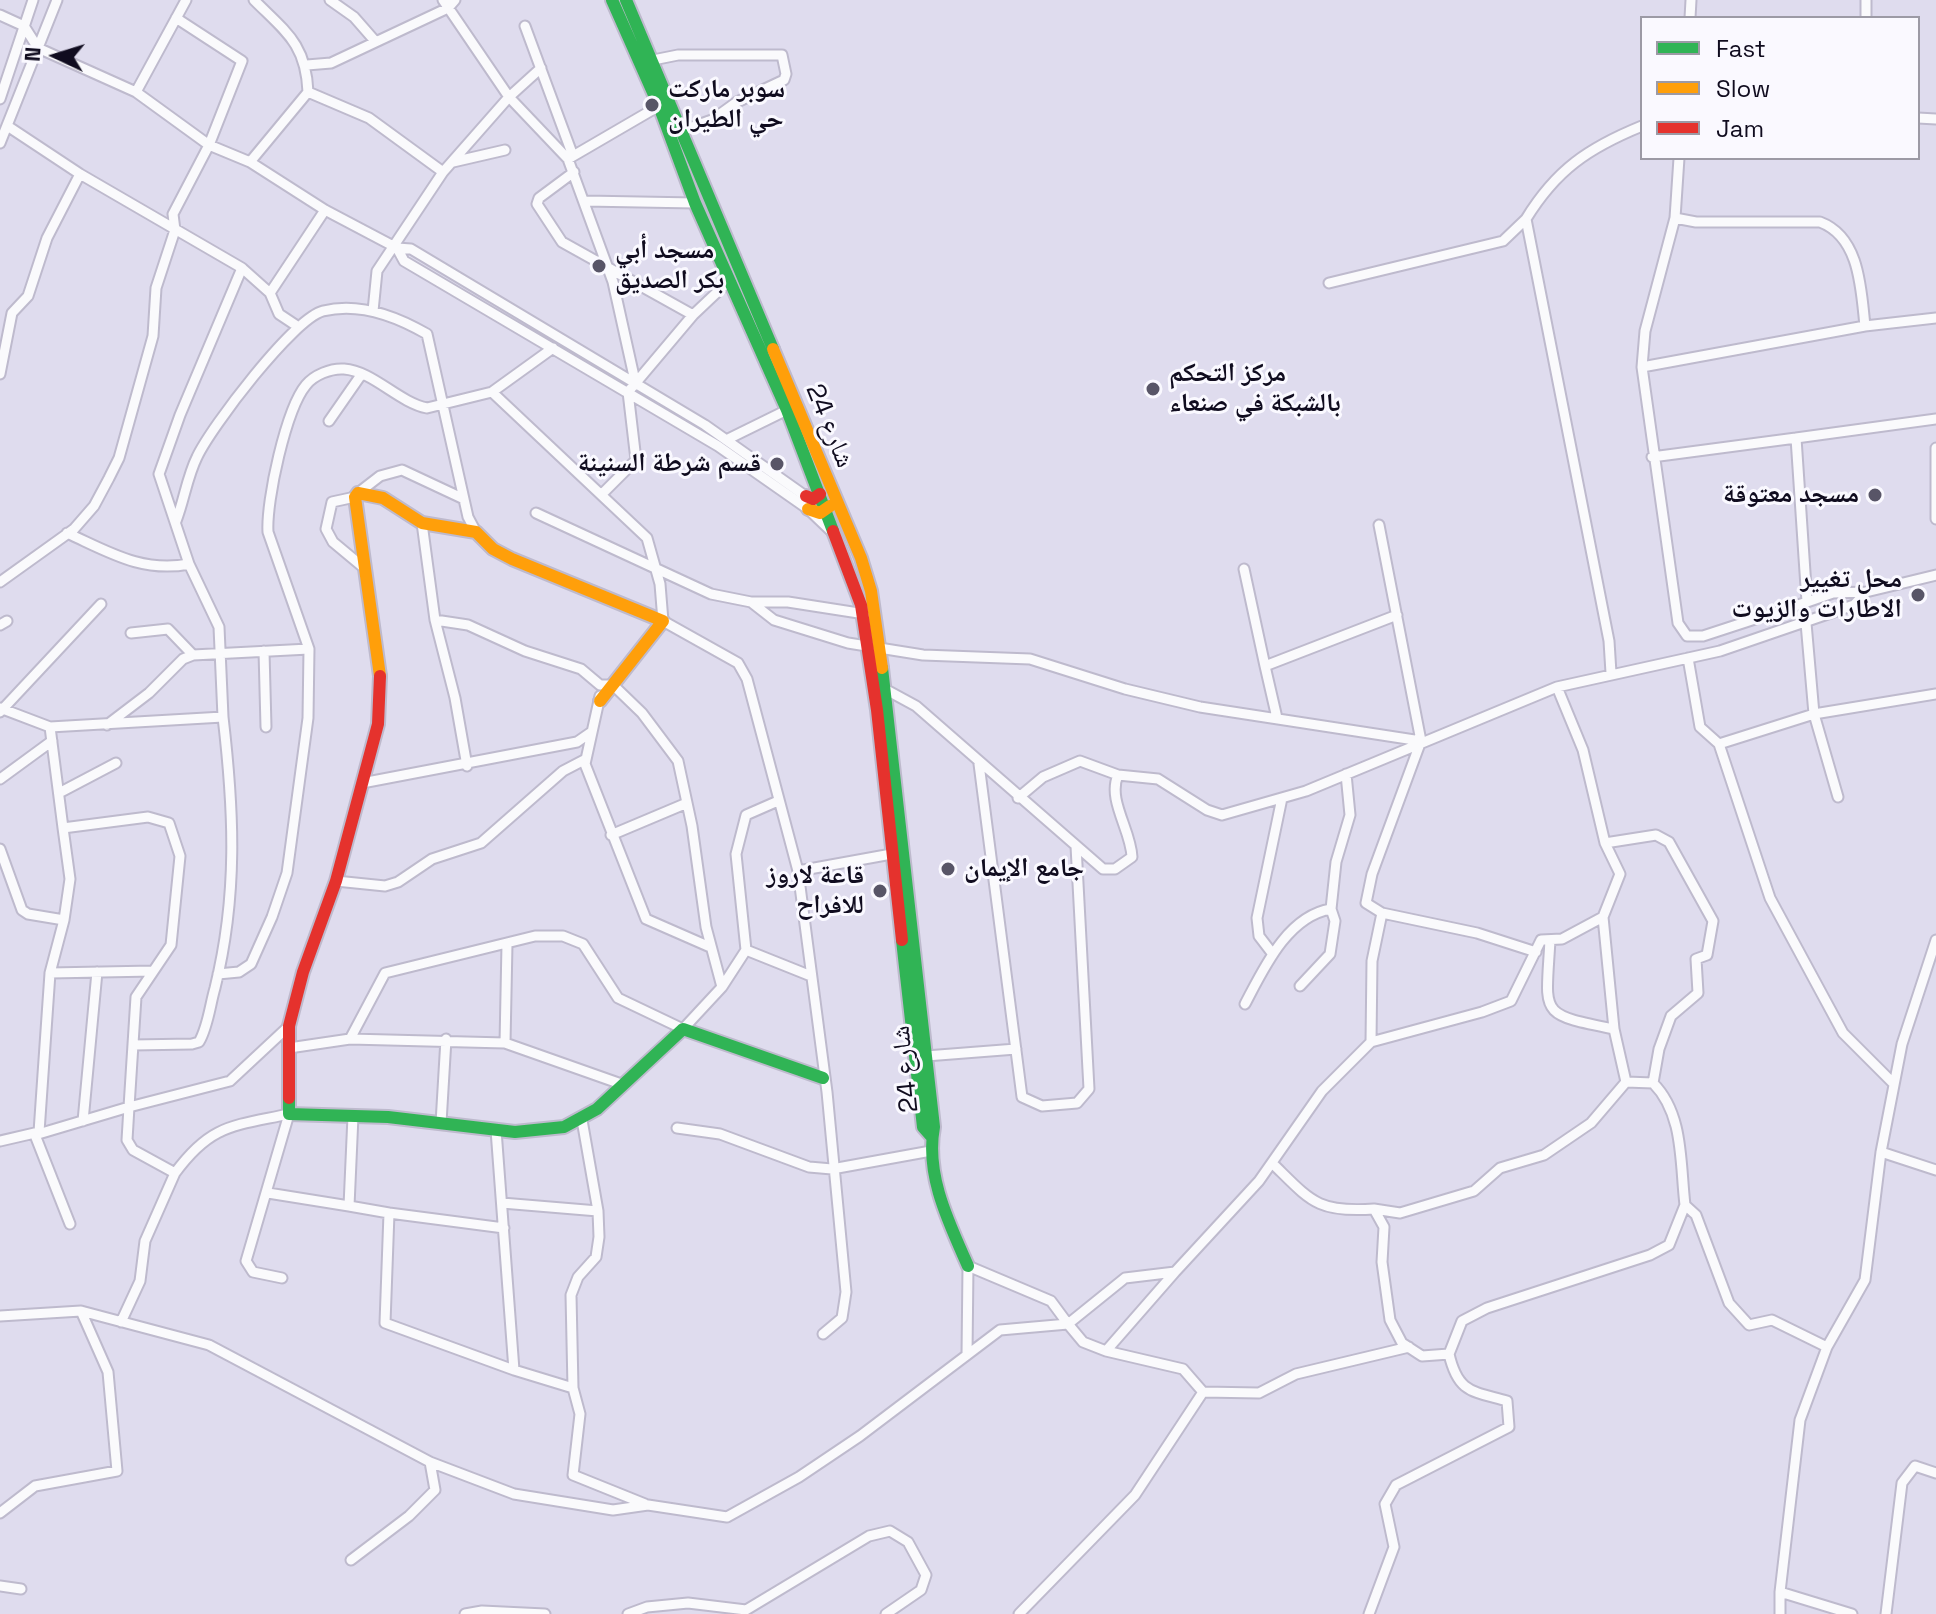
<!DOCTYPE html>
<html>
<head>
<meta charset="utf-8">
<style>
  body { margin:0 }
  #map { position:relative; width:1936px; height:1614px; overflow:hidden; background:#dfdcee; font-family:"Space Grotesk",sans-serif }
  canvas { display:block }
  .legend { position:absolute; left:1640px; top:16px; width:280px; height:144px; box-sizing:border-box; background:#faf9ff; border:2px solid #9c9aa5; margin:0; padding:10px 14px; list-style:none; font-size:24px; color:#100c1f }
  .legend li { display:flex; align-items:center; gap:16px; height:40px }
  .legend b { width:40px; border:2px solid #9c9aa5 }
  .north { position:absolute; left:16px; top:16px; width:80px; height:80px; -webkit-text-stroke:6px #faf9ff; paint-order:stroke; rotate:274deg; font-size:22px; font-weight:700; line-height:32px; text-align:center; color:#100c1f }
  .north::after { content:''; display:block; margin:auto; width:28px; height:36px; background:#100c1f; clip-path:polygon(50% 0,100% 100%,50% 72%,0 100%) }
</style>
</head>
<body>
<div id="map">
<canvas width="1936" height="1614"></canvas>
<ul class="legend">
<li><b style="height:10px;background:#30b455"></b>Fast</li>
<li><b style="height:10px;background:#ff9f0a"></b>Slow</li>
<li><b style="height:10px;background:#e5322d"></b>Jam</li>
</ul>
<div class="north">N</div>
</div>
<script>
const g = document.querySelector('canvas').getContext('2d');
g.lineJoin = 'round';
function strokePath(path, color, width, dash) { g.strokeStyle = color; g.lineWidth = width; g.lineCap = dash ? 'butt' : 'round'; g.setLineDash(dash || []); g.stroke(path); }
function write(font, color, halo, rows, align = 'center') {
  g.font = font + ' "Space Grotesk","Noto Naskh Arabic",sans-serif'; g.lineWidth = 6; g.setLineDash([]); g.textBaseline = 'middle'; g.strokeStyle = halo; g.fillStyle = color; for (const [text, x, y, turn = 0] of rows) {
    g.save(); g.translate(x, y); g.rotate((+turn || 0) * Math.PI / 180); g.textAlign = isNaN(turn) ? turn : align; if (halo) g.strokeText(text, 0, 0); g.fillText(text, 0, 0); g.restore();
  }
}
const street = new Path2D(`
  M330 0 354 17 375 41
  M443 0 509 97 568 159
  M1866 0V18
  M0 15 24 26 38 48 136 92 209 145 250 162 325 210 397 248
  M1690 18 1691 0
  M525 26 573 156
  M653 60 678 55H782L786 74 784 80 737 102 712 120 681 131
  M307 65 331 63 448 8 455 0
  M136 92 186 0
  M308 92 369 118 443 172
  M0 99 33 0
  M1918 118 1936 119
  M0 143 57 0
  M1679 158 1675 218 1645 331 1642 367 1678 623 1687 636H1703L1807 602 1796 438 1936 419
  M250 162 308 92C306 44 286 32 254 0
  M453 162 505 150
  M574 172 539 198 537 204 562 242 693 315
  M585 201 695 203
  M1675 218 1696 222H1820C1860 237 1861 289 1865 326
  M242 268 270 293 325 210
  M1329 283 1503 241 1526 219
  M270 293 279 314 297 326
  M373 311 377 271 443 172 509 97 541 68
  M553 348 492 392 647 538 660 584 663 621 738 663 747 679 798 871 827 1092 846 1292 842 1318 823 1334
  M1642 367 1865 326 1936 318
  M0 374 12 313 28 296 47 238 80 174
  M635 381 613 282 568 159 659 106
  M329 421 361 375
  M726 440 787 410
  M1936 448V519
  M1652 457 1796 438
  M358 493 380 476 402 470 464 499
  M602 494 636 460 628 392 693 315 730 280
  M355 497 332 502 326 529 333 542 363 567
  M811 500 705 425 411 249 397 248 404 261 718 446 808 509 830 530
  M536 513 711 594 751 602H788L865 614
  M176 521C184 501 187 477 197 457 211 427 293 319 323 311 358 302 396 316 427 334L468 517 476 532
  M422 523 435 620 455 698 467 766
  M1379 525 1421 741 1372 874 1366 903 1382 913 1477 933 1536 952
  M67 533C109 552 142 573 189 564
  M1244 569 1265 666
  M0 582 74 529 94 506 109 478 119 458 153 336 156 288 175 230 173 214 209 145 242 61 176 18
  M751 602 774 620 848 643 923 655 1030 659 1125 689 1200 707 1421 741
  M1807 602 1833 593 1866 592 1936 575
  M1806 623 1814 714 1936 694
  M0 625 7 621
  M131 633 168 629 193 655
  M264 651 266 727
  M1688 658 1700 727 1719 744
  M1611 673 1609 641 1526 219C1556 170 1588 148 1642 126
  M881 687 916 706 1103 869H1115L1132 857C1131 830 1107 800 1118 775L1158 779 1207 810 1222 815 1306 791 1557 687 1720 651 1854 605 1866 592
  M600 696 585 764 646 919 710 947
  M0 708 50 727 223 717 219 627 189 564 159 474 180 415 242 268 80 174 9 127
  M0 712 101 604
  M1277 718 1265 666 1397 615
  M107 725 149 693 183 659 193 655 309 649
  M50 727 63 828 148 817 169 823 180 856 171 945 136 997 129 1107 35 1135 70 1224
  M979 764 1022 1097 1042 1106 1077 1103 1089 1089 1076 846
  M0 779 52 741
  M362 783 577 742 590 733
  M59 793 116 763
  M1838 797 1814 714 1719 744 1770 898 1843 1033 1894 1084
  M1018 798 1043 777 1080 761 1118 775
  M63 828 70 879 64 920 50 973 153 971
  M611 835 687 803
  M1605 843 1656 835 1669 842 1713 921 1707 955 1696 959 1698 993 1671 1016 1659 1049 1653 1083
  M0 849 22 910 28 914 64 920
  M798 871 897 853
  M336 881 385 886 398 882 432 859 481 843 563 771 586 759
  M1603 917 1614 1029
  M1550 940C1546 1015 1537 1014 1614 1029L1626 1082 1653 1083C1684 1114 1680 1163 1685 1205L1696 1215 1729 1303 1749 1325 1772 1320 1827 1347
  M746 950 811 976
  M1272 953 1259 936 1257 918 1282 798
  M218 974 239 972 251 964 272 917 287 873 308 718 309 649 268 532C266 501 286 409 306 385 314 375 331 368 344 369 373 371 398 402 427 408L492 392
  M1300 986 1330 954 1335 921 1331 909 1336 862 1350 815 1346 774
  M722 987 746 950 736 854 746 815 778 801
  M1245 1004C1263 970 1287 916 1331 909
  M350 1039 385 973 535 936H563L583 944 618 998 683 1029 722 987 706 927 692 826 678 761 642 713 613 685H600L581 669 525 651 468 625 435 620
  M1371 1042 1372 961 1382 913
  M505 1043 507 944
  M133 1045 192 1044 199 1042C208 1027 210 1005 215 988 238 895 234 811 223 717
  M289 1048 350 1039 505 1043 624 1085
  M926 1056 1016 1049
  M353 1116 349 1206 389 1213
  M582 1120 598 1211 599 1237 596 1257 578 1277 571 1295 573 1388 580 1414 573 1475 645 1504
  M83 1121 97 972
  M441 1123 446 1039
  M677 1128 720 1134 809 1167 832 1169 931 1151
  M496 1130 514 1370 385 1323 389 1213 504 1228
  M0 1141 39 1132 50 973
  M1881 1152 1936 1170
  M1272 1163C1311 1201 1317 1213 1374 1209L1384 1227 1382 1262 1390 1320 1402 1343 1422 1356 1449 1354 1462 1321 1487 1308 1650 1255 1669 1245 1685 1205
  M268 1193 349 1206
  M502 1203 598 1211
  M1374 1209 1400 1213 1474 1191 1500 1168 1544 1155 1591 1123 1626 1082
  M1175 1272 1106 1351 1183 1369 1203 1392 1259 1393 1296 1374 1409 1347
  M282 1278 253 1272 246 1261 289 1114C233 1126 211 1124 175 1173L133 1150 127 1140 129 1107 230 1081 289 1026
  M0 1316 81 1311 209 1345 430 1462
  M121 1322 140 1281 145 1241 175 1173
  M967 1355 968 1266 1051 1301 1068 1324 1125 1278 1175 1272 1259 1181 1322 1091 1371 1042 1482 1012 1511 1001 1541 940 1562 939 1603 917 1620 874 1605 843 1583 750 1557 687
  M514 1370 573 1388
  M0 1513 35 1486 117 1471 108 1372 81 1311
  M351 1560 409 1516 435 1490 430 1462 514 1494 613 1510 648 1505 727 1517 799 1477 860 1436 1000 1330 1068 1324 1083 1342 1106 1351
  M0 1586 21 1589
  M1780 1592 1852 1614
  M465 1614 482 1611 545 1614
  M628 1614 647 1607 688 1603 746 1610 869 1536 890 1531 908 1542 926 1575 921 1590 886 1614
  M1019 1614 1135 1495 1203 1392
  M1369 1614 1394 1547 1385 1504 1396 1485 1509 1427 1507 1401C1472 1391 1458 1393 1449 1354
  M1780 1614V1592L1800 1420 1827 1347 1865 1280 1881 1152 1902 1044 1936 940
  M1886 1614 1902 1483 1915 1466 1936 1473`);
const fast = new Path2D(`
  M612 0 659 106 695 203 787 410 833 531
  M626 0 773 349
  M882 668 934 1127C925 1175 949 1223 968 1266
  M902 940 923 1127 931 1136
  M289 1098V1114L388 1117 515 1132 564 1127 597 1109 683 1029 823 1078`);
const slow = new Path2D(`
  M773 349 861 558 871 591 882 668
  M808 509 820 513 830 506
  M380 676 355 497 358 493 383 498 422 523 476 532 493 549 512 559 663 621 600 701`);
const jam = new Path2D(`
  M806 496 813 499 820 494
  M833 531 861 605 877 710 902 940
  M289 1098V1026L303 972 336 881 378 724 380 676`);
strokePath(street, '#bebacd', 13);
strokePath(fast, '#bebacd', 16);
strokePath(slow, '#bebacd', 16);
strokePath(jam, '#bebacd', 16);
strokePath(street, '#fafafc', 9);
strokePath(fast, '#30b455', 12);
strokePath(slow, '#ff9f0a', 12);
strokePath(jam, '#e5322d', 12);
for (const [x, y, r, color] of [
  [652,105,8,"#585567"],
  [599,266,8,"#585567"],
  [1153,389,8,"#585567"],
  [777,464,8,"#585567"],
  [1875,495,8,"#585567"],
  [1918,595,8,"#585567"],
  [948,869,8,"#585567"],
  [880,891,8,"#585567"]
]) { const dot = new Path2D(); dot.arc(x, y, r, 0, 2 * Math.PI); g.fillStyle = color; g.fill(dot); strokePath(dot, '#faf9ff', 3); }
write('bold 26px', '#100c1f', '#faf9ff', [
  ["سوبر ماركت",668,90],
  ["حي الطيران",668,120],
  ["مسجد أبي",615,251],
  ["بكر الصديق",615,281],
  ["مركز التحكم",1169,374],
  ["بالشبكة في صنعاء",1169,404],
  ["قسم شرطة السنينة",761,464,"right"],
  ["مسجد معتوقة",1859,495,"right"],
  ["محل تغيير",1902,580,"right"],
  ["الاطارات والزيوت",1902,610,"right"],
  ["جامع الإيمان",964,869],
  ["قاعة لاروز",864,876,"right"],
  ["للافراح",864,906,"right"]
], 'left');
write('26px', '#100c1f', '#faf9ff', [
  ["شارع 24",829,426,68],
  ["شارع 24",906,1069,-96]
]);
</script>
</body>
</html>
